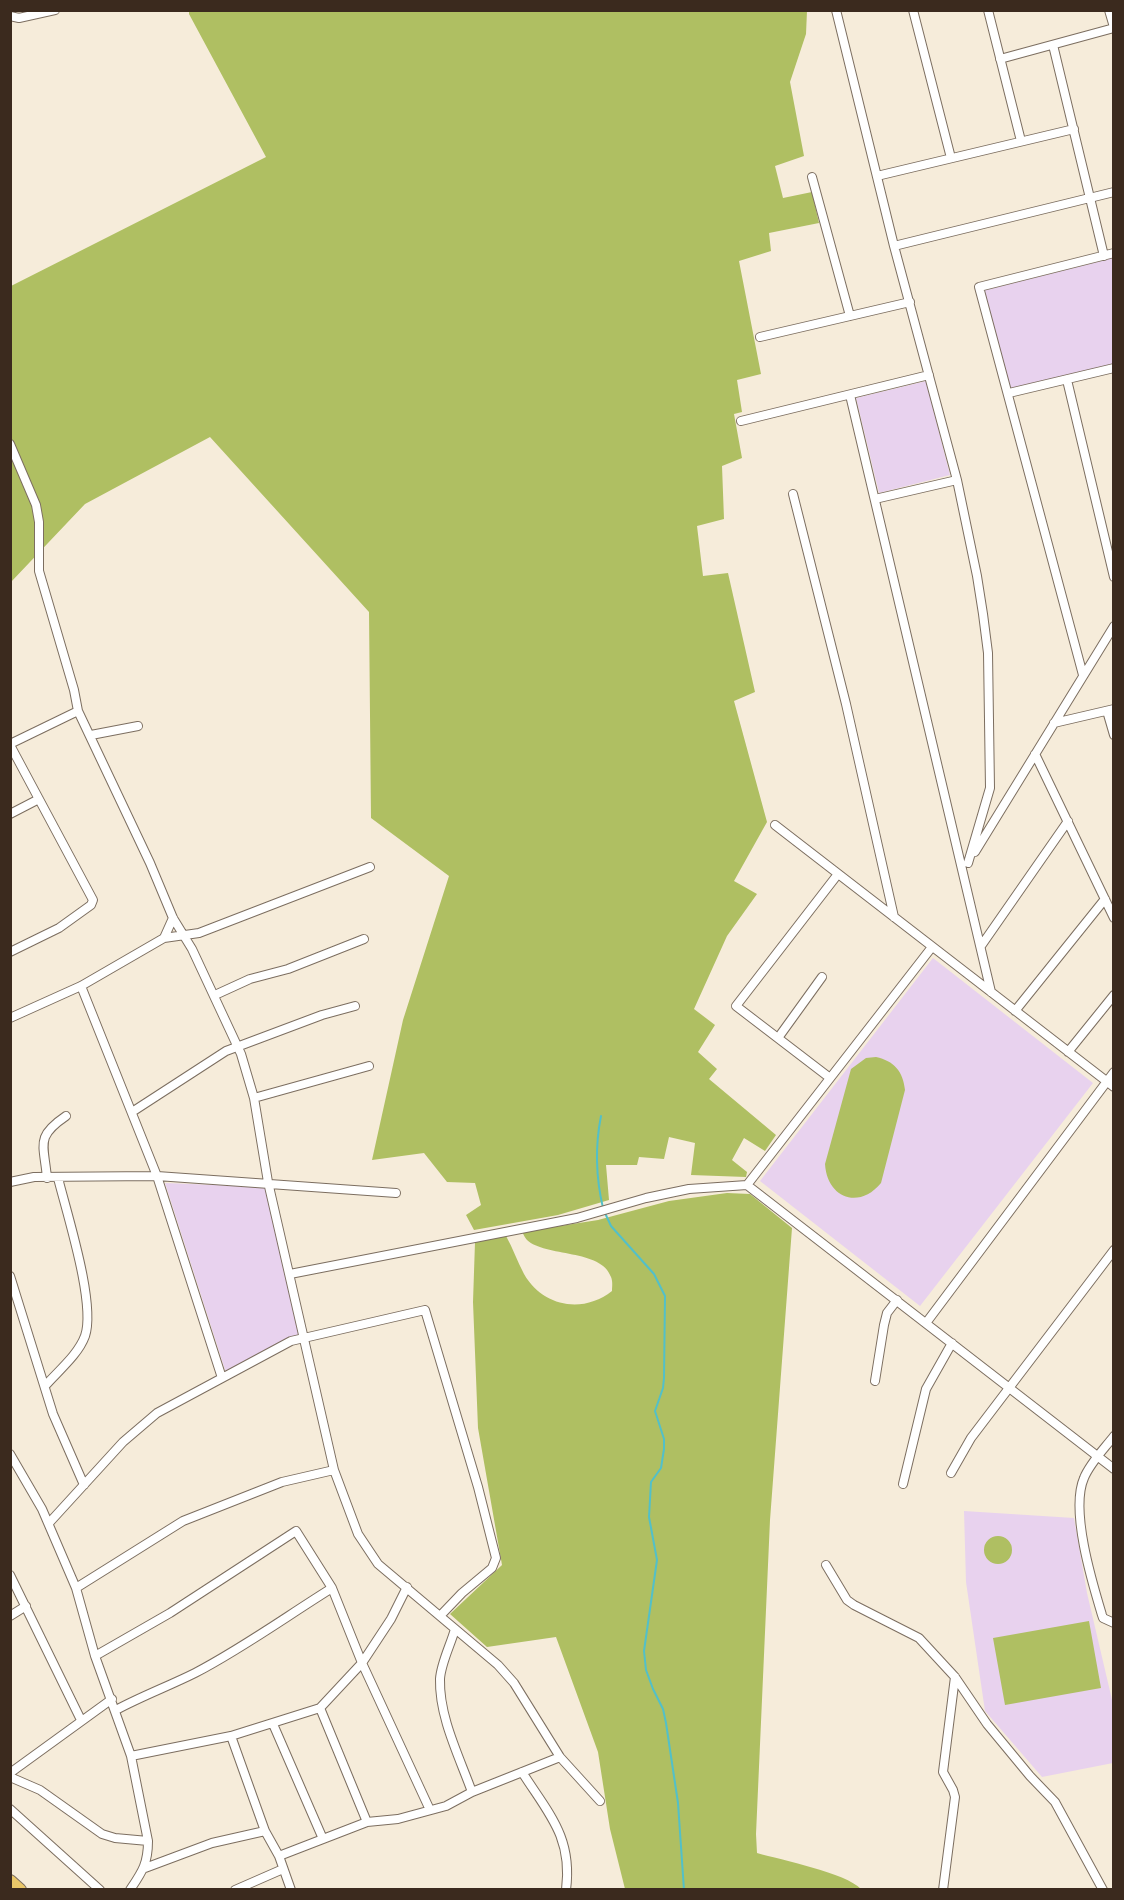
<!DOCTYPE html>
<html>
<head>
<meta charset="utf-8">
<style>
  body { margin:0 }
  #map { position:relative; width:1124px; height:1900px; overflow:hidden; background:#f6ecda; font-family:"Libre Bodoni",serif }
  canvas { display:block }
  .frame { position:absolute; inset:0; border:12px solid #3b2a1e; pointer-events:none }
</style>
</head>
<body>
<div id="map">
<canvas width="1124" height="1900"></canvas>
<div class="frame"></div>
</div>
<script>
const g = document.querySelector('canvas').getContext('2d');
g.lineJoin = 'round';
function paint(path, color) { g.fillStyle = color; g.fill(path, 'evenodd'); }
function strokePath(path, color, width, dash) { g.strokeStyle = color; g.lineWidth = width; g.lineCap = dash ? 'butt' : 'round'; g.setLineDash(dash || []); g.stroke(path); }
paint(new Path2D(`
  M1113 258V369L1012 392 982 291Z
  M926 381 950 475 879 493 856 398Z
  M933 958 1093 1083 920 1306 760 1181Z
  M165 1183 266 1187 301 1333 226 1373Z
  M964 1511 1074 1518 1087 1593 1113 1704V1763L1042 1777 985 1711 966 1582Z`), '#e8d2ee');
paint(new Path2D(`
  M189 11H807L806 34 790 82 804 156 775 166 783 198 812 192 819 223 769 233 771 251 739 261 761 374 737 380 742 412 734 414 742 458 722 466 724 519 697 526 703 576 728 573 755 692 734 701 767 822 734 881 757 894 727 936 694 1009 715 1025 698 1052 717 1069 709 1079 776 1135 765 1151 744 1138 732 1160 747 1172 746 1177 691 1175 695 1143 669 1137 664 1159 639 1157 637 1165H606L609 1200 558 1215 474 1230 466 1215 481 1205 475 1183 447 1182 424 1153 372 1160 403 1020 449 876 371 818 369 612 210 437 85 504 11 582V286L266 157 189 14Z
  M876 1057C894 1061 903 1071 905 1090L881 1183C859 1210 827 1198 825 1164L851 1069 866 1058Z
  M727 1193 750 1194 792 1228 770 1520 756 1834 757 1853C782 1860 846 1873 861 1889H625L610 1829 598 1752 556 1637 487 1647 450 1614 502 1565 478 1428 473 1302 475 1242 506 1236C513 1248 517 1261 524 1274 543 1307 583 1314 612 1291 612 1287 613 1282 611 1277 602 1249 545 1257 527 1240 525 1238 524 1235 522 1232L598 1220 669 1201Z
  M984 1550a14 14 0 1 1 28 0a14 14 0 1 1-28 0Z
  M1089 1621 1101 1688 1005 1705 993 1638Z`), '#afbf62');
strokePath(new Path2D(`
  M601 1116C595 1146 596 1178 603 1208
  M605 1213 611 1226 654 1274 665 1296 664 1378 663 1388 655 1411 664 1439V1449L661 1468 651 1482 649 1517 657 1560 644 1651 646 1670 653 1689 663 1709 666 1723 678 1803 684 1890`), '#52c0c9', 2);
const street = new Path2D(`
  M836 10 894 246 957 480 977 576 983 614 988 653 990 788 968 863
  M913 10 951 158
  M988 10 1021 141
  M1109 10 1114 27
  M10 16 19 18 55 10
  M1053 45 1104 256
  M1000 59 1114 28
  M877 176 1074 129
  M812 177 850 316
  M894 246 1114 192
  M760 337 910 302
  M1067 380 1114 577
  M1009 393 1114 368
  M850 395 991 992
  M741 421 929 375
  M10 444 36 505 39 522V571L74 690 78 711 150 863 173 918 192 949 241 1054 254 1098 268 1182 334 1470 358 1534 378 1564 498 1665 514 1683 560 1757 600 1801
  M793 494 846 704 894 917
  M875 499 957 480
  M1083 675 979 287 1114 253
  M1107 711 1114 735
  M1054 723 1114 709
  M91 735 138 726
  M10 744 78 711
  M10 745 93 900 91 905 59 928 10 952
  M1035 754 1114 918
  M10 814 39 799
  M775 825 1114 1087
  M975 852 1114 626
  M164 938 199 933 370 867
  M981 946 1068 821
  M81 986 157 1176 222 1378
  M215 995 250 979 288 969 364 939
  M1015 1011 1105 899
  M10 1018 81 986 164 938 173 918
  M778 1038 822 977
  M1068 1052 1114 995
  M830 1078 736 1006 838 874
  M254 1098 369 1066
  M132 1112 226 1051 322 1015 355 1006
  M47 1178C44 1144 35 1137 66 1116
  M10 1182 34 1177 157 1176 396 1193
  M747 1185 932 947
  M290 1274 577 1218 646 1198 689 1189 747 1185 1114 1469
  M10 1276 53 1414 84 1485
  M926 1323 1114 1072
  M875 1381 884 1325 887 1313 897 1300
  M45 1386C58 1371 78 1355 85 1336 96 1304 67 1214 58 1178
  M1114 1436C1104 1449 1090 1463 1084 1478 1070 1510 1092 1582 1102 1615L1103 1618 1114 1623
  M10 1454 42 1509 76 1588 95 1656 131 1756 148 1841C148 1864 142 1872 130 1890
  M951 1473 971 1438 1114 1250
  M903 1484 926 1389 952 1343
  M49 1523 123 1442 157 1413 291 1341 425 1310 478 1487 496 1558 492 1568 462 1593 440 1616
  M826 1565 847 1600 854 1605 919 1638 955 1677 987 1724 1030 1776 1055 1802 1103 1890
  M10 1575 81 1720
  M76 1588 183 1521 282 1482 334 1470
  M10 1616 26 1606
  M455 1629C451 1644 441 1663 440 1679 439 1717 459 1756 472 1792
  M95 1656 170 1613 296 1531 332 1588 362 1663 430 1810
  M320 1708 367 1822
  M116 1710C142 1696 169 1686 195 1673 243 1648 287 1616 332 1588
  M273 1724 323 1839
  M231 1736 265 1831 279 1856 291 1890
  M131 1756 231 1736 320 1708 362 1663 391 1619 407 1587
  M522 1772C548 1813 573 1837 566 1890
  M10 1773 112 1699
  M10 1777 40 1790 102 1834 115 1838 148 1841
  M10 1809 100 1890
  M279 1856 367 1822 398 1819 446 1806 472 1792 560 1757
  M145 1868 212 1843 265 1831
  M235 1890 283 1869
  M943 1890 955 1797 953 1790 943 1772 955 1677`);
const primary = new Path2D(`
  M10 1881 20 1890`);
strokePath(street, '#7c6e60', 10);
strokePath(primary, '#7c6e60', 14);
strokePath(street, '#fff', 8);
strokePath(primary, '#eac769', 12);
</script>
</body>
</html>
